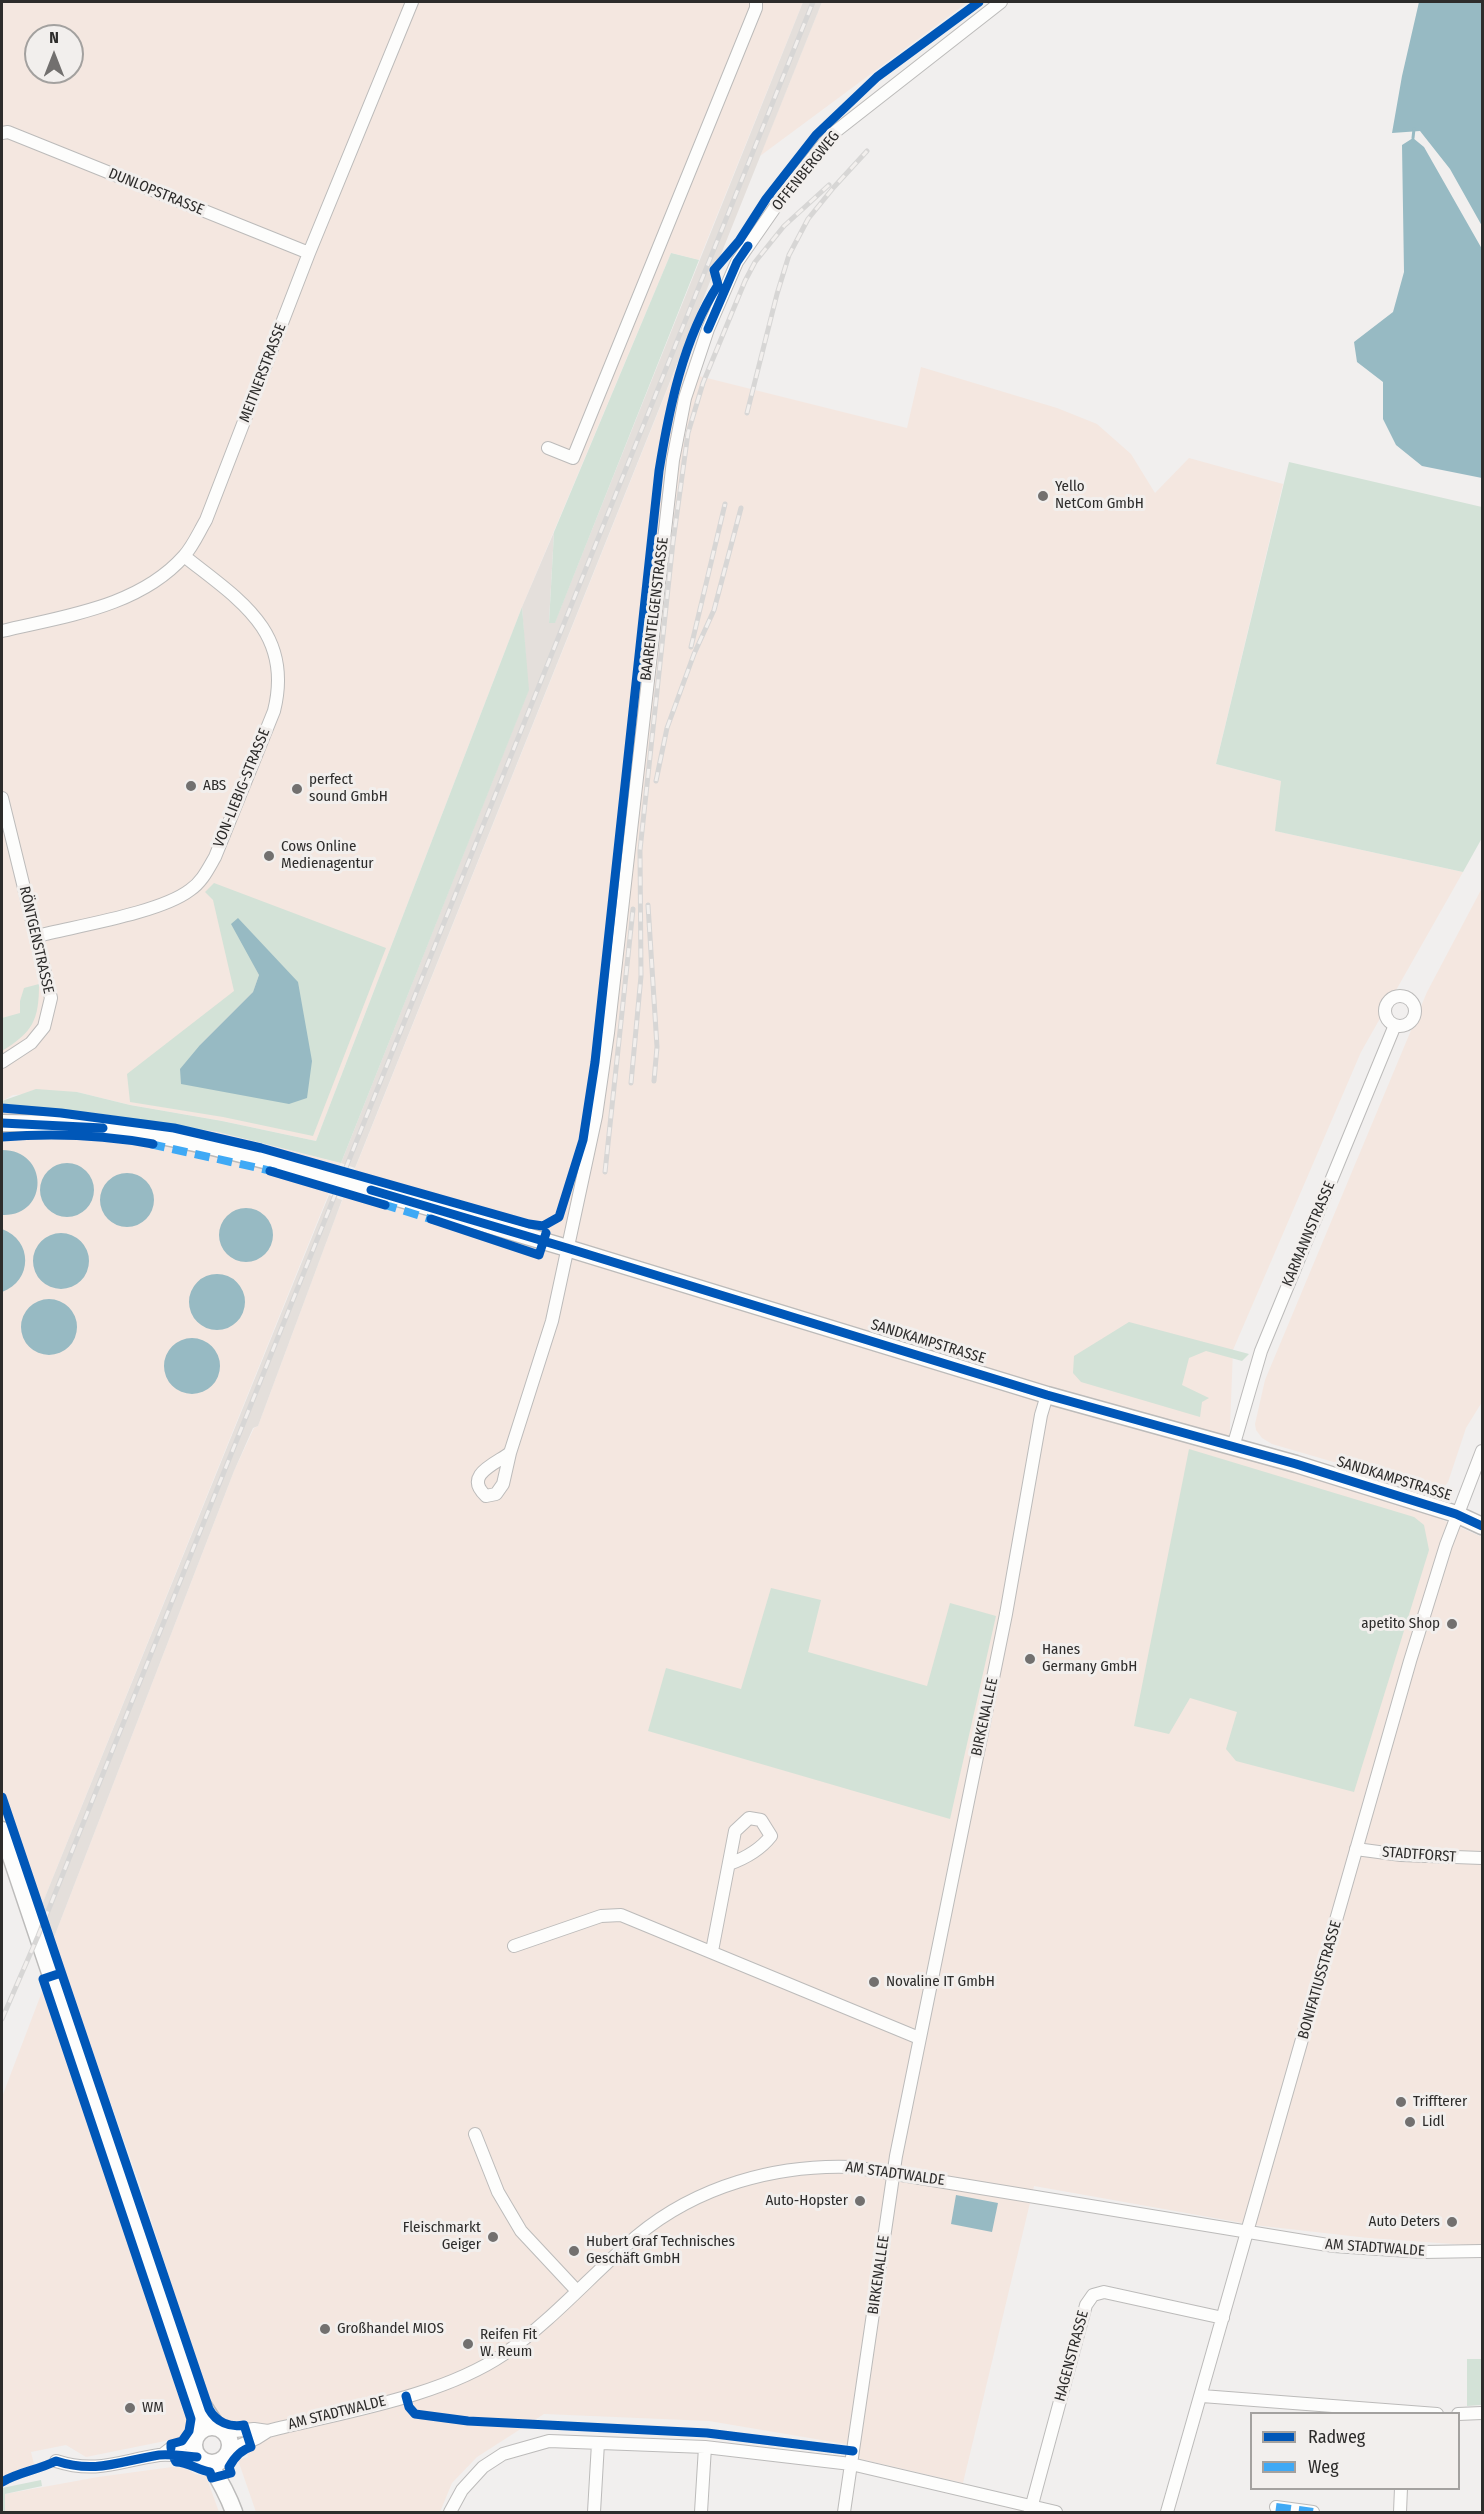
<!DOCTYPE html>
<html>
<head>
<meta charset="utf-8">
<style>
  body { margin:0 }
  #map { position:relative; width:1484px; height:2514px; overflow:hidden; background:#f1efee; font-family:"Fira Sans Condensed",sans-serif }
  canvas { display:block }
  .frame { position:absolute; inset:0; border:3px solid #2d2c2b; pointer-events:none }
  .legend { position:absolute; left:1250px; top:2412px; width:210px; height:78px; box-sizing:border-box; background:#f2efed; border:2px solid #a3a19f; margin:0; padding:8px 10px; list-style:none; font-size:18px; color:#2d2c2b }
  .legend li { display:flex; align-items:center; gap:12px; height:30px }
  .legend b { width:30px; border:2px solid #a3a19f }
  .north { position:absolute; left:24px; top:24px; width:60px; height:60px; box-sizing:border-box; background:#f2efed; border:2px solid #a3a19f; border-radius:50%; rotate:0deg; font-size:16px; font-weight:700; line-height:24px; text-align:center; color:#2d2c2b }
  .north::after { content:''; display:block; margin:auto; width:21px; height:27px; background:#72706f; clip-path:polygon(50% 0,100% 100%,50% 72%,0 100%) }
</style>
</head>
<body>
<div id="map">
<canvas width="1484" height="2514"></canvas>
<div class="frame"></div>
<ul class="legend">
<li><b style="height:8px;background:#0057b8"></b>Radweg</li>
<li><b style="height:8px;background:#3fa9f5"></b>Weg</li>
</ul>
<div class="north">N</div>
</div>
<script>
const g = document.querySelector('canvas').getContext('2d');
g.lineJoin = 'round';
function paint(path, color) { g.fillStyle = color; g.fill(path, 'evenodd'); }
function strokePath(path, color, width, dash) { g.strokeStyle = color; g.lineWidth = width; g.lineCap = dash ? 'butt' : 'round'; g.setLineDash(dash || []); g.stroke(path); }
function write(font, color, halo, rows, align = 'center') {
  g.font = font + ' "Fira Sans Condensed",sans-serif'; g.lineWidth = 6; g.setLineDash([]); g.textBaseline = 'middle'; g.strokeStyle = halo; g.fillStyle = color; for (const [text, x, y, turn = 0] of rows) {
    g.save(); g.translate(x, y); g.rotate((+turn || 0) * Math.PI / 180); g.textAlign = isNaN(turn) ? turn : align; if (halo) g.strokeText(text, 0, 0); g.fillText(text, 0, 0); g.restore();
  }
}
paint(new Path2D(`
  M2 2H803L699 260 671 253 522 607 316 1141 222 1121 130 1105 77 1092 13 1095 2 1101ZM36 36H72V72H36Z
  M822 2H968L760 156Z
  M921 367 1057 408 1097 424 1131 454 1155 493 1189 458 1283 484 1216 764 1281 781 1280 832 1463 872 1361 1052 1233 1350 1229 1452 1429 1514 1482 1537V2246L1368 2238 1254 2225 1034 2186 963 2483 856 2458 857 2446 709 2421 544 2414 477 2457 452 2483 440 2512H256L238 2460 248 2457 246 2450 252 2448 245 2424 235 2426 223 2422 210 2406 142 2191 53 1940 234 1471 254 1428 258 1426 336 1216 675 370 907 428Z
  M1482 888V1402L1466 1428 1448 1482 1440 1493 1272 1444 1262 1438 1256 1430 1255 1424 1265 1380 1427 992Z
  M2 1102 5 1106 95 1113 218 1132 341 1163 41 1907 2 1787Z
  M43 1989 187 2419V2430L180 2438 86 2457 66 2445 31 2452 34 2464 2 2477V2097Z
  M172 2467 185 2468 195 2474 206 2476 219 2512H5V2494L98 2477Z`), '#f4e7e0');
paint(new Path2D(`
  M803 2H822L355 1168 341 1163 528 691 522 607 554 532 549 622H555Z
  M329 1195 342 1200 258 1426 253 1428 234 1471 53 1940 41 1907Z`), '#e4dfdb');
paint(new Path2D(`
  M671 253 699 260 555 623H549L554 532Z
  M1289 462 1482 507V838L1463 872 1275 831 1281 781 1216 764Z
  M522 607 529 690 341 1163 218 1132 95 1113 5 1106 2 1101 36 1089 77 1092 130 1105 222 1121 316 1141Z
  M214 883 386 948 313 1136 223 1117 130 1102 127 1074 234 991 213 900 205 892ZM248 953 312 1060 200 1045 253 992 259 975Z
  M39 984C39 1020 33 1032 2 1051V1018L20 1013V1001L24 988Z
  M1129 1322 1249 1354 1242 1361 1206 1351 1189 1358 1182 1385 1209 1398 1202 1402 1200 1417 1081 1382 1073 1373 1074 1356Z
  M1189 1449 1414 1517 1424 1525 1429 1550 1354 1792 1236 1761 1226 1749 1237 1712 1190 1698 1169 1734 1134 1726Z
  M771 1588 821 1600 808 1652 927 1686 950 1603 996 1616 950 1819 648 1731 666 1668 741 1689Z
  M1467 2359H1482V2405L1467 2406Z
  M41 2480 42 2486 5 2494V2512H2V2488Z`), '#d3e2d7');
paint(new Path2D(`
  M1419 2H1482V226L1450 169 1420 131 1392 133 1402 76Z
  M1413 138 1424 147 1482 249V478L1422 466 1396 445 1383 419V382L1357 362 1354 342 1393 312 1404 272 1402 145Z
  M238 918 298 982 312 1061 307 1098 289 1104 181 1084 180 1069 200 1045 253 992 259 975 231 924Z
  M2 1150C50 1150 49 1217 2 1215Z
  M40 1190a27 27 0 1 1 54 0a27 27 0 1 1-54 0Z
  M100 1200a27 27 0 1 1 54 0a27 27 0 1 1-54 0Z
  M219 1235a27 27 0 1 1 54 0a27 27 0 1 1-54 0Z
  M2 1229C33 1240 33 1281 2 1292Z
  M33 1261a28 28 0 1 1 56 0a28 28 0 1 1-56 0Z
  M189 1302a28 28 0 1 1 56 0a28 28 0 1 1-56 0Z
  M21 1327a28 28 0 1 1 56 0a28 28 0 1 1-56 0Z
  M164 1366a28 28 0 1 1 56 0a28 28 0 1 1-56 0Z
  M956 2195 998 2203 992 2232 951 2224Z`), '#97bac3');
strokePath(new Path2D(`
  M1413 138 1414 129`), '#97bac3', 3);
const street = new Path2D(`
  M2 133 8 132 309 253
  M548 448 573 458 756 8V2
  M2 631C64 616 139 607 184 556 193 546 199 532 206 520L309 253 412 2
  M2 798 51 998 44 1027 31 1043 2 1062
  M37 936C76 926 160 913 190 890 202 882 208 869 215 857L274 711C294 631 238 599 184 556
  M1385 1011a15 15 0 1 1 30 0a15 15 0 1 1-30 0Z
  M1233 1447 1261 1351 1395 1025
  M510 1453C495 1464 463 1475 486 1496L496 1494 503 1484 510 1453 552 1321 596 1116 608 1033 673 460 685 398 708 329 737 262 792 183 831 135 1001 2
  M1356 1849 1401 1855 1482 1858
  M514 1946 601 1916 621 1915 919 2038
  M712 1951 735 1831 749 1818 761 1820 771 1836C760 1850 746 1858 729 1864
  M475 2134 498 2192 521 2231 577 2291
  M1202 2396 1437 2414
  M1458 2414 1482 2413
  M225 2432 254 2429 268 2431C342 2412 441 2397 504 2354 553 2320 592 2274 637 2236 697 2186 776 2164 853 2167L1334 2246 1424 2252 1482 2251
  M230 2450 257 2438 268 2431
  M162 2455 171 2448 194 2441
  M56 2461C96 2474 120 2461 159 2455 171 2454 185 2456 197 2457
  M1276 2507 1313 2512
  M450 2512 462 2490 483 2467 503 2454 549 2441 705 2447 851 2464 1056 2512
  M594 2512 598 2443
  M701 2512 705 2447
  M844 2512 896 2156 1006 1614 1041 1415 1047 1395
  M1030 2512 1086 2305 1093 2295 1104 2292 1223 2318
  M1167 2512 1410 1661 1446 1545 1482 1451
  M1400 2512 1401 2488`);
const secondary = new Path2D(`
  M2 1123C43 1123 84 1124 125 1130 189 1139 253 1157 316 1174
  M364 1188 567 1248 1047 1395 1296 1464 1456 1514 1482 1526
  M2 1830 126 2199 195 2393 217 2427
  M195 2393 194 2405 197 2434
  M194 2445a18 18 0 1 1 36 0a18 18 0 1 1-36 0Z
  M209 2463C219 2479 228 2495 234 2512`);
strokePath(street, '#bcbbba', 14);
strokePath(secondary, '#bcbbba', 19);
strokePath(street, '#fdfdfc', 12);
strokePath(secondary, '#fdfdfc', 16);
const rail = new Path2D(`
  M747 413 777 294 789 255 808 219 834 187 867 151
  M691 647 725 504
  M656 781 667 728 694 654 714 610 741 508
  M648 905 657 1047 654 1081
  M631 1083 641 976 640 850 673 542 688 433 703 383 745 281 755 262 784 226 829 185
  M605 1172 633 909
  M2 2019 38 1936 813 2`);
strokePath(rail, '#d7d6d5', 5);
strokePath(rail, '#f2efed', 3, [9]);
const secondaryBridge = new Path2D(`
  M316 1174 364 1188`);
strokePath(secondaryBridge, '#bcbbba', 19, []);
strokePath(secondaryBridge, '#fdfdfc', 16);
strokePath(new Path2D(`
  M150 1144 276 1172
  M382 1204 437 1221
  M1276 2507 1313 2512`), '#3fa9f5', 8, [15, 8]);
strokePath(new Path2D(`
  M708 329 737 262 748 246
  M2 1108 61 1113 174 1128 261 1148 529 1224 543 1226 559 1217 583 1140 595 1062 659 471C669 409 683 339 718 285L714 270 739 241 766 199 816 135 877 77 979 2
  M2 1123 103 1128
  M2 1137C52 1133 103 1135 153 1144
  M270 1171 385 1205
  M371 1190 567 1248 1047 1395 1296 1464 1456 1514 1482 1526
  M431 1219 539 1255 546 1233
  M2 1797 209 2409C216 2422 230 2428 244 2425L251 2447C240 2450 234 2458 229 2467L231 2473 212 2478 210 2472C198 2470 188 2462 176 2462L173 2456
  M61 1973 43 1979 191 2419 189 2431 182 2441 171 2444V2448
  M406 2396 409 2407 415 2414 468 2421 707 2433 853 2451
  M2 2482C19 2472 38 2470 56 2461 96 2474 120 2461 159 2455 171 2454 185 2456 197 2457`), '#0057b8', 9);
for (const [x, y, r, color] of [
  [1043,496,6,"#72706f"],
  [191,786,6,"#72706f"],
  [297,789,6,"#72706f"],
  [269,856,6,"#72706f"],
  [1452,1624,6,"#72706f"],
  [1030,1659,6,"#72706f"],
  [874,1982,6,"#72706f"],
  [1401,2102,6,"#72706f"],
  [1410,2122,6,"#72706f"],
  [860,2201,6,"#72706f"],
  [1452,2222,6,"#72706f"],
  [493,2237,6,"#72706f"],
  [574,2251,6,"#72706f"],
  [325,2329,6,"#72706f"],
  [468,2344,6,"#72706f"],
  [130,2408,6,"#72706f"]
]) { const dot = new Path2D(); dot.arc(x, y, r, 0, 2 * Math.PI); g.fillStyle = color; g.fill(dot); strokePath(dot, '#f2efed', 2); }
write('15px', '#2d2c2b', '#f2efed', [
  ["OFFENBERGWEG",806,171,-51],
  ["DUNLOPSTRASSE",156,192,22],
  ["MEITNERSTRASSE",263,373,-69],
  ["BAARENTELGENSTRASSE",655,609,-83],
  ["VON-LIEBIG-STRASSE",242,788,-68],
  ["RÖNTGENSTRASSE",36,940,77],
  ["KARMANNSTRASSE",1309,1234,-67],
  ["SANDKAMPSTRASSE",928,1342,17],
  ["SANDKAMPSTRASSE",1394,1479,17],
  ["BIRKENALLEE",985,1717,-78],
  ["STADTFORST",1419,1855,4],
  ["BONIFATIUSSTRASSE",1320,1980,-74],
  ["AM STADTWALDE",895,2174,8],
  ["AM STADTWALDE",1375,2248,4],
  ["BIRKENALLEE",879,2275,-82],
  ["HAGENSTRASSE",1072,2356,-75],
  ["AM STADTWALDE",337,2413,-14]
]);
write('15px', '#2d2c2b', '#f2efed', [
  ["Yello",1055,487],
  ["NetCom GmbH",1055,504],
  ["perfect",309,780],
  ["sound GmbH",309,797],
  ["ABS",203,786],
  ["Cows Online",281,847],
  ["Medienagentur",281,864],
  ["apetito Shop",1440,1624,"right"],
  ["Hanes",1042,1650],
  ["Germany GmbH",1042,1667],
  ["Novaline IT GmbH",886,1982],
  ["Triffterer",1413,2102],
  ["Lidl",1422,2122],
  ["Auto-Hopster",848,2201,"right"],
  ["Auto Deters",1440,2222,"right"],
  ["Fleischmarkt",481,2228,"right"],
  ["Geiger",481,2245,"right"],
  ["Hubert Graf Technisches",586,2242],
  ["Geschäft GmbH",586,2259],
  ["Großhandel MIOS",337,2329],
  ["Reifen Fit",480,2335],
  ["W. Reum",480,2352],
  ["WM",142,2408]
], 'left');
</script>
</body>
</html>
